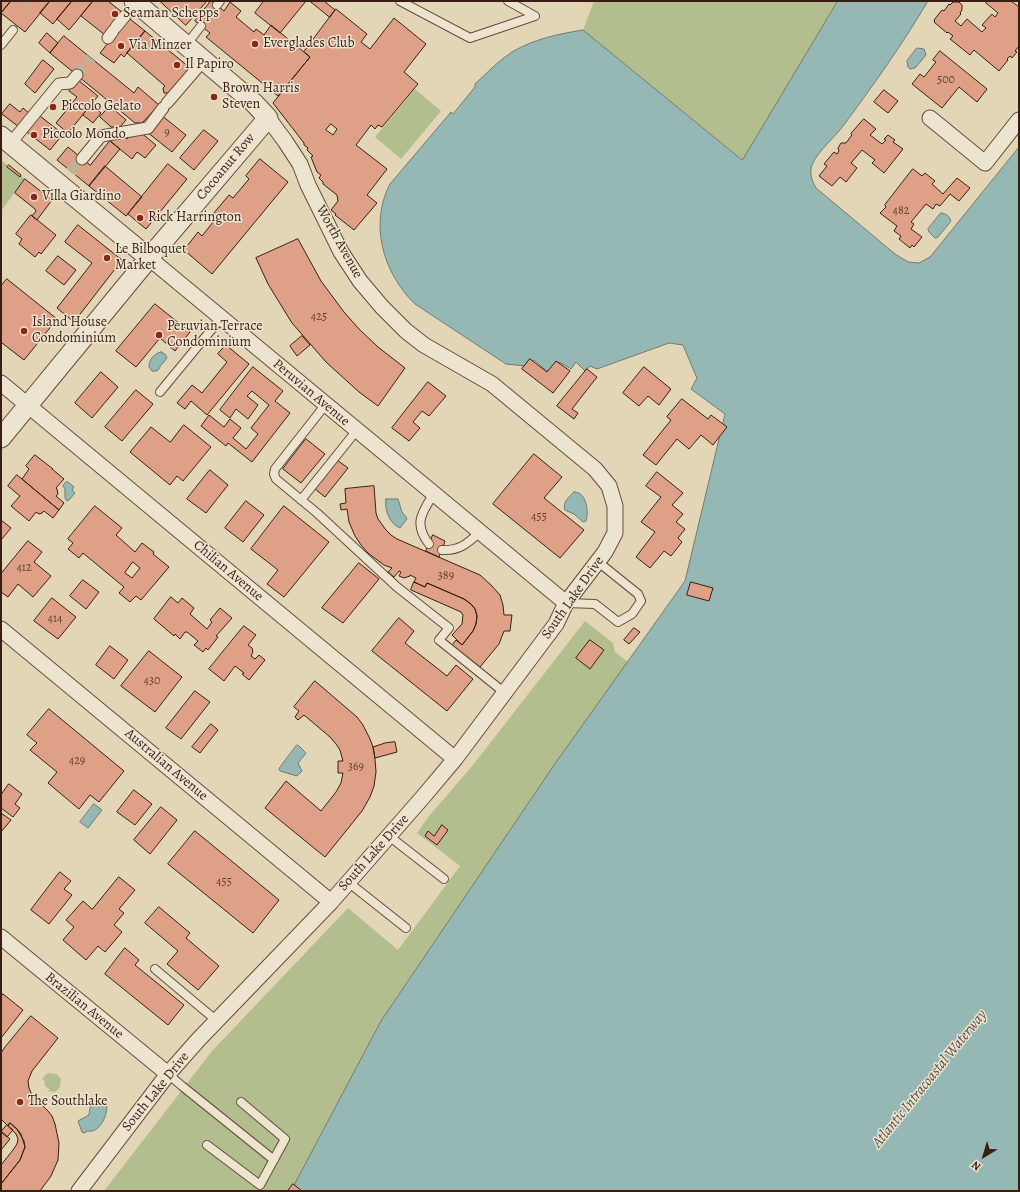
<!DOCTYPE html>
<html>
<head>
<meta charset="utf-8">
<style>
  body { margin:0 }
  #map { position:relative; width:1020px; height:1192px; overflow:hidden; background:#e3d6b6; font-family:Alegreya,serif }
  canvas { display:block }
  .frame { position:absolute; inset:0; border:2px solid #3a1e13; pointer-events:none }
  .north { position:absolute; left:964px; top:1136px; width:40px; height:40px; -webkit-text-stroke:3px #ede4d0; paint-order:stroke; rotate:218deg; font-size:11px; font-weight:700; line-height:16px; text-align:center; color:#3a1e13 }
  .north::after { content:''; display:block; margin:auto; width:14px; height:18px; background:#3a1e13; clip-path:polygon(50% 0,100% 100%,50% 72%,0 100%) }
</style>
</head>
<body>
<div id="map">
<canvas width="1020" height="1192"></canvas>
<div class="frame"></div>
<div class="north">N</div>
</div>
<script>
const g = document.querySelector('canvas').getContext('2d');
g.lineJoin = 'round';
function paint(path, color) { g.fillStyle = color; g.fill(path, 'evenodd'); }
function strokePath(path, color, width, dash) { g.strokeStyle = color; g.lineWidth = width; g.lineCap = dash ? 'butt' : 'round'; g.setLineDash(dash || []); g.stroke(path); }
function write(font, color, halo, rows, align = 'center') {
  g.font = font + ' Alegreya,serif'; g.lineWidth = 3; g.setLineDash([]); g.textBaseline = 'middle'; g.strokeStyle = halo; g.fillStyle = color; for (const [text, x, y, turn = 0] of rows) {
    g.save(); g.translate(x, y); g.rotate((+turn || 0) * Math.PI / 180); g.textAlign = isNaN(turn) ? turn : align; if (halo) g.strokeText(text, 0, 0); g.fillText(text, 0, 0); g.restore();
  }
}
paint(new Path2D(`
  M594 1H838L742 160 583 30Z
  M415 89 441 111 401 159 375 137Z
  M1 160 25 179 1 211Z
  M585 621 613 643 615 652 628 662 552 768 381 1021 291 1191H104L212 1051 348 908 398 950 460 866 417 833 429 816 473 765Z
  M49 1073 57 1074 61 1079 60 1087 55 1092 47 1091 50 1090 45 1086 44 1080H42L45 1075Z`), '#b3be8e');
const water = new Path2D(`
  M838 1H928C903 43 875 83 846 122 836 137 819 149 812 165 809 173 812 181 816 188L895 254 908 262 919 263 930 257 1019 147V1191H291L381 1021 552 768 685 581 725 414 691 389 697 378 683 345 669 343 597 369 590 366 585 371 576 362 571 369 559 362 549 373 534 360 525 366 506 364 415 304C383 273 369 224 390 184L451 112 453 114 475 87V84C487 73 498 61 512 52 534 39 558 34 583 30L742 160Z
  M917 48 924 49 926 55 915 68 910 69 908 67 907 61Z
  M941 213C946 213 950 217 951 221L938 237 935 238 929 232 928 229Z
  M161 352 165 354 167 358C166 360 164 361 163 363 158 367 161 372 152 371L149 367C149 360 153 354 161 352Z
  M66 482H68L74 487 72 490 75 493 69 500 67 501 65 498V489L63 486Z
  M574 492C587 492 589 512 586 521L583 522 574 514 565 510C562 502 569 497 574 492Z
  M386 499H398L402 512 406 517 407 519 400 528C390 524 384 510 386 499Z
  M297 745 299 746 306 753 298 763 302 771 297 776 280 771 279 769Z
  M94 804 102 810 88 828 80 822Z
  M95 1100C97 1101 103 1101 105 1102 111 1106 102 1134 88 1131L84 1133 82 1132 78 1121 89 1115 91 1102Z`);
paint(water, '#96b8b4');
strokePath(water, '#717a74', 1);
const building = new Path2D(`
  M1 1H11L1 13Z
  M11 1H50L25 32 1 13Z
  M50 1H72L53 24 40 13Z
  M72 1H93L69 30 57 19Z
  M93 1H108L123 13 105 35 81 16Z
  M160 1H207L186 25Z
  M211 1 224 11 230 2 241 11 236 17 254 32 256 29 264 35 271 25 310 57 278 96 206 37 210 33 195 21Z
  M264 1H306L280 33 255 13Z
  M310 1H324L335 10 330 17Z
  M988 1H1011L1019 7V46L1015 51 1017 52 1012 58 1010 56 1007 59 1008 60 999 71 974 50 970 55 950 39 953 36 948 32 947 33 934 22 935 21 934 20 942 10 944 11 949 4 950 5 953 2H959L962 5V10L960 13 961 14 955 21 961 26 967 19 982 32 986 28 982 25 992 14 995 17 998 13 986 3Z
  M336 9 367 34 361 42 370 49 394 18 426 44 404 72 418 84 382 127 378 125 375 129 371 125 356 145 387 169 367 195 377 203 354 230 335 215 336 214 331 210 338 201 337 195 323 184V182L319 178 321 175 317 172 311 157 313 156 307 150 308 148 304 145V143L273 103 310 57 304 52Z
  M130 19 145 31 127 53 124 57 121 54 114 63 100 53 126 21 127 22Z
  M145 31 189 67 186 72 187 73 170 93H164L163 88 165 86 127 53Z
  M47 33 58 43 50 53 39 43Z
  M64 36 134 93 138 87 159 105 142 123H135L50 53Z
  M940 51 987 89 977 102 959 87 942 108 912 84 920 74 924 77 936 62 933 60Z
  M43 60 54 69 35 93 25 84Z
  M78 80 98 96 68 133 56 123 77 97 69 91Z
  M884 90 898 101 888 113 874 102Z
  M10 104 20 112 23 108 30 114 19 127 2 114Z
  M91 105 101 113 93 123 83 115Z
  M110 106 126 120 120 127H111L100 117Z
  M161 115 186 135 172 152 147 132Z
  M40 116 63 134 50 150 27 132Z
  M864 119 876 129 870 135 882 144 886 140 884 139 888 135 895 140 893 142 903 149 884 173 872 163 875 160 862 150 851 163 857 168 846 182 840 177 832 186 819 176 827 166 824 164 834 152 837 154 839 151 838 148 841 143H846L852 135 851 134Z
  M331 124 337 129 333 135 326 130Z
  M204 130 218 141 194 170 180 158Z
  M140 132 156 145 145 158 137 152 132 159 110 141 112 138 126 137 127 139 132 133Z
  M110 141 120 149 89 186 57 160 68 147 90 165Z
  M260 159 288 182 212 274 184 250 198 232 202 236 217 217 213 214 229 195 233 198 249 179 246 176Z
  M168 164 187 179 146 229 128 214Z
  M9 165 21 175 20 177 7 167Z
  M105 166 142 197 126 216 89 186Z
  M913 169 922 176 925 173 935 181 932 184 943 194 957 178 970 188 959 201 950 194 940 206 936 204 933 209 926 204 911 222 914 224 911 229 922 237 914 247 912 245 910 248 899 239 901 236 894 231 897 226 880 213 886 207 885 205Z
  M25 179 52 200 37 220 32 216 36 211 35 209 15 193Z
  M31 215 56 235 41 254 39 252 35 257 19 244 22 239 16 234Z
  M78 225 122 260 74 322 57 308 92 263 65 242Z
  M298 239 321 281 344 312 359 329 378 347 405 368 378 406 359 392 326 362 292 323 268 284 256 258Z
  M58 256 76 270 64 285 46 271Z
  M7 279 57 319 24 360 2 343 1 345V286Z
  M155 304 190 332 175 351 160 338 136 367 116 351Z
  M302 336 310 345 297 356 290 346Z
  M226 345 249 364 207 415 191 401 185 409 177 403 192 385 202 393 227 362 218 354Z
  M530 359 547 372 556 361 570 371 553 393 522 369Z
  M253 367 283 391 275 401 290 413 252 462 228 443 226 446 201 426 209 415 224 427 230 419 241 428 233 438 246 449 258 434 251 428 269 405 252 391 247 396 258 405 248 419 236 409 230 418 220 410Z
  M644 367 671 389 659 405 648 396 639 406 623 393Z
  M587 369 597 377 572 409 578 413 574 419 557 406Z
  M101 372 118 387 92 418 75 403Z
  M428 382 446 396 429 416 422 411 413 422 420 428 409 441 392 428Z
  M136 390 153 404 122 441 105 427Z
  M682 399 708 419 711 415 727 427 713 445 701 435 689 449 677 439 656 465 643 455 671 420 667 417Z
  M184 425 211 447 183 481 177 476 170 485 130 452 151 427 170 442Z
  M306 439 325 454 301 483 283 469Z
  M534 454 562 477 544 498 584 530 560 558 493 504Z
  M35 455 53 469H52L64 479 56 488 57 489 58 494 56 496 64 503 59 510 22 479 29 469 26 466Z
  M337 460 348 468 325 497 315 489Z
  M210 470 228 485 206 513 187 499Z
  M657 472 683 493 672 505 683 514 676 522 685 529 678 538 682 542 671 556 664 551 650 568 636 557 655 532 641 522 661 497 646 486Z
  M17 475 59 510 53 518 44 511 42 513 39 514 36 512 29 521 11 506 20 496 8 486Z
  M374 486 376 513 378 519 386 530 391 535 397 539 480 575 491 585 500 595 503 605 504 615H512L510 631H504L499 644 480 667 452 645 456 640 462 645 473 631 476 624 477 616 475 609 471 604 464 599 427 583 425 587 414 582 416 578 410 575V576L404 578 399 576 401 572 399 571 394 577 388 572 392 568 384 565 368 553 361 545 355 536 349 522 347 509 341 510 340 504 346 503 345 489Z
  M246 501 264 515 243 542 225 528Z
  M95 506 122 528 116 535 135 552 142 543 154 552 153 554 169 567 141 600 136 596 130 602 119 593 124 587 83 553 79 558 68 549 73 543 68 539ZM133 562 140 568 132 578 125 573Z
  M284 506 329 542 284 597 267 584 278 570 251 549Z
  M1 520 11 528 1 540Z
  M433 535 445 541 439 557 426 551Z
  M28 541 42 552 34 562 51 576 33 597 18 584 8 597 1 592V574Z
  M359 563 379 579 343 623 322 608Z
  M83 580 99 592 86 609 70 596Z
  M414 582 425 587 427 583 464 599 471 604 475 609 477 616 476 624 473 631 462 645 452 635 462 624 463 615 461 612 411 590Z
  M691 582 713 588 709 601 687 595Z
  M171 597 178 603 182 598 194 608 190 614 207 629 212 622 210 620 220 608 232 618 216 636 218 637 208 650 206 648 203 652 194 645 198 641 187 632H185L180 639 175 634 174 636 154 619Z
  M52 598 76 617 58 639 34 621Z
  M399 618 414 631 405 643 447 676 456 665 473 679 447 711 372 651Z
  M244 626 256 635 248 645 252 648 253 652 251 656 255 659 259 655 265 660 249 680 242 674 244 673 235 666 224 681 209 669Z
  M634 628 640 632 629 644 624 640Z
  M590 640 604 650 590 669 576 658Z
  M110 646 128 660 114 679 96 665Z
  M149 651 182 677 155 712 121 686Z
  M315 681 357 717 363 725 370 739 373 747 375 759 376 772 374 786 370 797 362 811 325 857 265 808 286 781 321 811 336 792 341 783 343 773H338V761H343L340 750 336 744 330 737 304 715 298 720 295 717 299 711 294 707Z
  M195 691 210 702 181 739 166 728Z
  M49 709 124 771 99 802 90 795 79 809 48 783 57 772 30 750 37 743 27 735Z
  M211 724 218 730 200 753 192 747Z
  M395 742 397 752 375 758 373 747 385 743Z
  M9 784 22 794 15 804 20 808 13 817 1 808V795Z
  M134 790 152 804 135 825 117 812Z
  M161 807 177 820 150 854 134 840Z
  M1 813 11 820 1 832Z
  M442 825 448 830 437 845 425 836 428 831 434 836Z
  M195 831 279 900 253 933 168 864Z
  M60 872 71 881 64 889 72 895 49 924 31 910Z
  M119 877 135 890 119 909 124 913 114 925 122 932 105 952 98 946 86 960 63 940 74 927 66 920 83 901 92 909Z
  M159 907 190 933 186 938 219 966 198 990 167 964 178 951 145 923Z
  M125 948 139 960 135 965 184 1005 168 1025 105 974Z
  M3 994 23 1010 1 1038V997Z
  M31 1016 58 1038 32 1071 28 1081 29 1088 32 1095 48 1111 52 1116 55 1124 59 1143 58 1160 51 1176 40 1191H1V1184L20 1160 25 1147 24 1141 17 1129 10 1123 8 1126 1 1119V1053L5 1047Z
  M10 1123 17 1129 21 1134 25 1147 20 1160 1 1184V1165L13 1150 17 1144 18 1139 16 1134 8 1126Z
  M7 1125 13 1130 7 1137 1 1132Z
  M1 1131 10 1139 1 1150Z
  M293 1184 302 1191H288Z`);
paint(building, '#dea187');
strokePath(building, '#3a1e13', 1);
strokePath(new Path2D(`
  M23 4 25 1
  M77 75 91 58
  M71 172 82 159`), '#c1b195', 11, [11, 5.5]);
const service = new Path2D(`
  M400 1 470 38 535 16 508 1
  M217 5 220 1
  M1 45 13 30
  M186 45 201 26
  M160 392 221 318
  M326 404 275 469 274 474 276 479 317 513 397 587 449 628 439 640 505 693
  M301 500 357 430
  M429 544C413 523 422 513 434 493
  M442 550C460 551 468 543 480 532
  M566 603 595 604 618 622 632 614 641 601 638 594 597 561
  M389 836 444 879
  M348 882 406 928
  M155 969 217 1021
  M168 1074 182 1086 274 1160
  M207 1145 260 1185 285 1139 241 1102`);
const pedestrian = new Path2D(`
  M116 27 125 16
  M108 38 113 31
  M167 103 204 60
  M10 144 59 84 70 83 77 75
  M82 159 101 136 148 128 163 108`);
const minor = new Path2D(`
  M930 118 985 163 1019 120
  M149 258 566 603
  M1 383 455 759
  M1 629 331 902
  M1 937 168 1074
  M79 1191 168 1074 199 1039 331 902 423 797 455 759 556 624 566 603 605 552 615 533V506L609 486 595 469 492 384 424 345 406 331 382 307 360 281 341 252 308 185 300 164 285 141 268 118`);
const tertiary = new Path2D(`
  M1 136 149 258
  M1 438 149 258 268 118 254 103 134 1`);
strokePath(service, '#644c3c', 10);
strokePath(pedestrian, '#644c3c', 13);
strokePath(minor, '#644c3c', 17);
strokePath(tertiary, '#644c3c', 21);
strokePath(service, '#ede4d0', 8);
strokePath(pedestrian, '#ede4d0', 11);
strokePath(minor, '#ede4d0', 15);
strokePath(tertiary, '#ede4d0', 19);
for (const [x, y, r, color] of [
  [115,14,4,"#8f2418"],
  [255,44,4,"#8f2418"],
  [121,46,4,"#8f2418"],
  [177,65,4,"#8f2418"],
  [214,97,4,"#8f2418"],
  [53,107,4,"#8f2418"],
  [34,135,4,"#8f2418"],
  [34,197,4,"#8f2418"],
  [140,218,4,"#8f2418"],
  [107,258,4,"#8f2418"],
  [24,331,4,"#8f2418"],
  [159,335,4,"#8f2418"],
  [20,1102,4,"#8f2418"]
]) { const dot = new Path2D(); dot.arc(x, y, r, 0, 2 * Math.PI); g.fillStyle = color; g.fill(dot); strokePath(dot, '#ede4d0', 1.5); }
write('12px', '#633f30', null, [
  ["500",946,80],
  ["9",167,133],
  ["482",901,211],
  ["425",319,317],
  ["455",539,517],
  ["412",24,568],
  ["389",446,576],
  ["414",55,619],
  ["430",152,681],
  ["429",77,761],
  ["369",356,767],
  ["455",224,882]
]);
write('14px', '#3a1e13', '#ede4d0', [
  ["Seaman Schepps",123,14],
  ["Everglades Club",263,44],
  ["Via Minzer",129,46],
  ["Il Papiro",185,65],
  ["Brown Harris",222,89],
  ["Steven",222,105],
  ["Piccolo Gelato",61,107],
  ["Piccolo Mondo",42,135],
  ["Villa Giardino",42,197],
  ["Rick Harrington",148,218],
  ["Le Bilboquet",115,250],
  ["Market",115,266],
  ["Island House",32,323],
  ["Condominium",32,339],
  ["Peruvian Terrace",167,327],
  ["Condominium",167,343],
  ["The Southlake",28,1102]
], 'left');
write('14px', '#3a1e13', '#ede4d0', [
  ["Cocoanut Row",226,167,-50],
  ["Worth Avenue",339,242,61],
  ["Peruvian Avenue",311,393,40],
  ["Chilian Avenue",228,571,40],
  ["South Lake Drive",573,598,-55],
  ["Australian Avenue",166,765,40],
  ["South Lake Drive",374,853,-48],
  ["Brazilian Avenue",84,1006,39],
  ["South Lake Drive",156,1092,-51]
]);
write('italic 15px', '#564c43', '#ede4d0', [
  ["Atlantic Intracoastal Waterway",930,1079,-51]
]);
</script>
</body>
</html>
